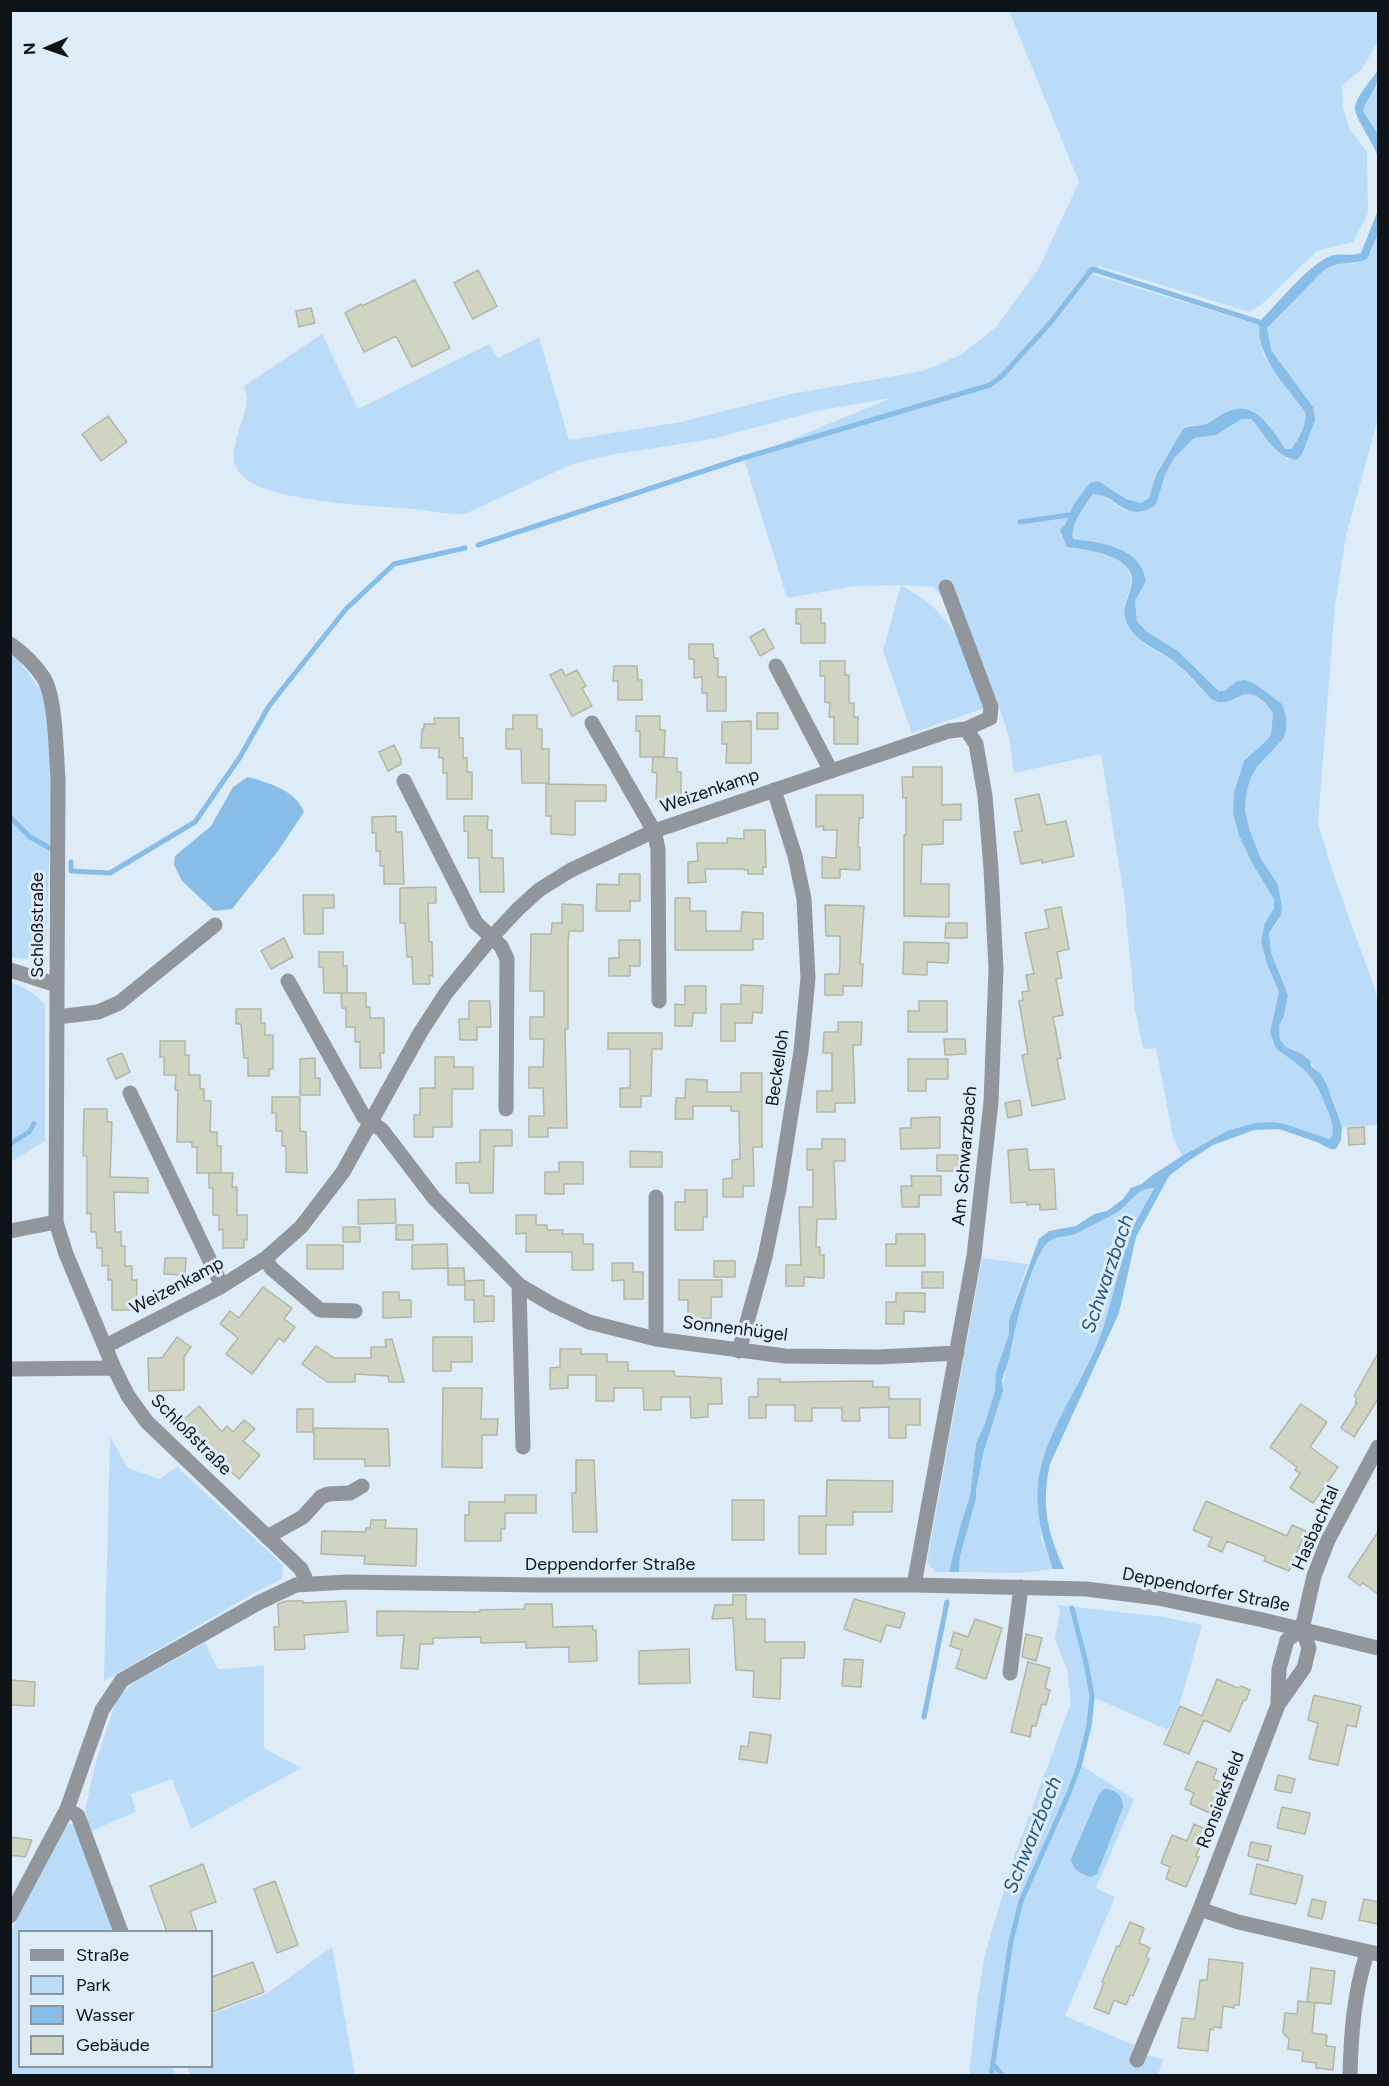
<!DOCTYPE html>
<html>
<head>
<meta charset="utf-8">
<style>
  body { margin:0 }
  #map { position:relative; width:1389px; height:2086px; overflow:hidden; background:#deecf8; font-family:Figtree,sans-serif }
  canvas { display:block }
  .frame { position:absolute; inset:0; border:12px solid #0f1418; pointer-events:none }
  .legend { position:absolute; left:18px; top:1930px; width:195px; height:138px; box-sizing:border-box; background:#deecf8; border:2px solid #8b969e; margin:0; padding:8px 10px; list-style:none; font-size:18px; color:#0f1418 }
  .legend li { display:flex; align-items:center; gap:12px; height:30px }
  .legend b { width:30px; border:2px solid #8b969e }
  .north { position:absolute; left:18px; top:18px; width:60px; height:60px; -webkit-text-stroke:4px #deecf8; paint-order:stroke; rotate:268deg; font-size:16px; font-weight:700; line-height:24px; text-align:center; color:#0f1418 }
  .north::after { content:''; display:block; margin:auto; width:21px; height:27px; background:#0f1418; clip-path:polygon(50% 0,100% 100%,50% 72%,0 100%) }
</style>
</head>
<body>
<div id="map">
<canvas width="1389" height="2086"></canvas>
<div class="frame"></div>
<ul class="legend">
<li><b style="height:8px;background:#90969b"></b>Straße</li>
<li><b style="height:16px;background:#badcf9"></b>Park</li>
<li><b style="height:16px;background:#88bde7"></b>Wasser</li>
<li><b style="height:16px;background:#d0d4c3"></b>Gebäude</li>
</ul>
<div class="north">N</div>
</div>
<script>
const g = document.querySelector('canvas').getContext('2d');
g.lineJoin = 'round';
function paint(path, color) { g.fillStyle = color; g.fill(path, 'evenodd'); }
function strokePath(path, color, width, dash) { g.strokeStyle = color; g.lineWidth = width; g.lineCap = dash ? 'butt' : 'round'; g.setLineDash(dash || []); g.stroke(path); }
function write(font, color, halo, rows, align = 'center') {
  g.font = font + ' Figtree,sans-serif'; g.lineWidth = 6; g.setLineDash([]); g.textBaseline = 'middle'; g.strokeStyle = halo; g.fillStyle = color; for (const [text, x, y, turn = 0] of rows) {
    g.save(); g.translate(x, y); g.rotate((+turn || 0) * Math.PI / 180); g.textAlign = isNaN(turn) ? turn : align; if (halo) g.strokeText(text, 0, 0); g.fillText(text, 0, 0); g.restore();
  }
}
paint(new Path2D(`
  M1009 11H1377L1378 41 1362 69 1342 86 1343 108 1349 128 1367 152 1368 213 1353 242 1317 251 1262 304 1250 312 1099 266 1094 275 1260 325 1263 354 1305 413C1308 423 1298 441 1291 450L1285 449 1267 422 1228 411 1204 425H1189L1183 429 1156 475 1149 498 1141 503 1126 499 1100 481C1073 505 1064 509 1067 547 1084 549 1129 555 1131 578 1132 586 1127 597 1124 605L1145 645 1175 662 1211 699C1236 714 1242 671 1273 713L1271 735 1266 741 1244 761 1234 792 1253 865 1274 899V908L1264 925 1261 942 1267 964 1279 992 1270 1032 1276 1049C1307 1069 1314 1075 1327 1109 1331 1119 1334 1127 1332 1137L1329 1139 1285 1124 1274 1122 1227 1131 1182 1156 1173 1137 1156 1048 1143 1049 1135 1009 1124 896 1101 754 1014 773 1009 737 998 703 966 623 933 587 902 585C915 594 930 602 940 614 963 637 974 678 985 708L912 733 883 651 901 585 856 586 787 598 744 459 891 398 817 411 712 439 610 455 572 464 465 514C445 515 434 511 415 509 378 506 258 503 238 471 225 450 247 419 247 399 247 394 245 390 244 386L322 334 358 409 489 344 498 358 539 337 569 440 681 422 791 394 923 371 962 354 997 326 1039 268 1079 182Z
  M1378 85V134L1363 111 1367 101Z
  M1378 234V418L1346 536 1335 605 1318 823 1332 870 1378 998V1125L1342 1127 1331 1094 1320 1073 1302 1054 1286 1047 1280 1040 1279 1026 1284 1016 1288 995 1271 953 1269 933 1279 920 1278 885 1260 857 1250 831 1245 811 1246 796 1250 779 1257 767 1283 739 1282 704 1255 684 1237 681 1224 691H1220L1178 651 1146 631 1137 621 1135 601 1146 580 1119 548 1073 539C1071 523 1085 506 1093 494H1100L1126 511 1156 505 1165 475 1174 458 1194 438 1216 435 1242 419H1250L1287 459H1297L1302 454 1313 407 1270 350 1267 328 1323 271C1334 263 1342 262 1355 264L1371 252Z
  M10 653 17 658 42 692 48 723 52 776 46 949C34 959 26 961 11 956Z
  M11 983C26 987 34 993 45 1005V1141L11 1162Z
  M1154 1187 1132 1232 1109 1311 1097 1344 1067 1405 1040 1473 1041 1538 1053 1569 1021 1573 959 1572 960 1556 976 1499V1491L983 1454 1003 1391C1002 1376 1011 1362 1010 1347 1016 1325 1032 1253 1050 1240 1067 1229 1092 1228 1109 1217 1124 1207 1136 1188 1154 1187Z
  M982 1258 1028 1264 1009 1320V1334L996 1371 995 1391 984 1426 976 1443 970 1496 960 1527 951 1568 949 1572H935L927 1562Z
  M110 1437 128 1468 159 1479 177 1467 283 1565 282 1579 254 1593 104 1681Z
  M1057 1605 1164 1617 1202 1625 1180 1703 1168 1730 1095 1698 1092 1727 1082 1766 1134 1799 1096 1888 1115 1897 1065 2016 1134 2045 1132 2052 1163 2059 1158 2075 969 2076 977 2003 985 1954 1015 1854 1071 1703 1067 1669 1055 1639 1060 1611ZM1116 1792 1123 1803 1121 1814 1097 1874Z
  M205 1643 218 1669 264 1666V1748L301 1768 191 1829 172 1779 131 1794 136 1812 91 1831 85 1810 95 1765 117 1698 135 1682Z
  M66 1824H73L115 1931 20 1932V2066L172 2067 176 2075H11L10 1933Z
  M332 1947 355 2075H190L187 2067 212 2066V2014L266 1994Z`), '#badcf9');
paint(new Path2D(`
  M1378 70C1379 90 1369 93 1363 111L1378 134V157C1374 143 1353 116 1355 106 1358 94 1371 81 1378 70Z
  M1378 210V234L1367 259C1349 266 1340 259 1323 271L1267 328 1271 350 1313 407 1315 420 1302 454 1297 460C1274 457 1265 434 1251 419H1242L1216 435 1194 438 1174 458 1165 475 1156 505C1123 525 1118 494 1093 494 1085 506 1070 524 1073 539 1102 543 1140 546 1146 581L1135 601 1137 621 1146 631 1178 651 1219 691H1224L1237 681 1245 680 1255 684 1282 704 1286 716V731L1283 739 1257 767 1250 779 1246 796 1245 811 1250 831 1260 857 1278 885 1282 908 1281 915 1269 933 1271 953 1288 995 1284 1016 1279 1026 1280 1040 1286 1047 1302 1054 1311 1062V1066L1320 1073 1327 1085 1342 1127 1341 1140 1336 1149H1330L1317 1142 1279 1129 1254 1130 1213 1145 1187 1162 1169 1176 1136 1237 1119 1313 1050 1464C1041 1506 1047 1531 1064 1569H1053C1042 1538 1034 1509 1039 1476 1047 1431 1081 1384 1098 1342 1112 1306 1118 1268 1131 1233 1137 1217 1147 1203 1154 1188 1136 1187 1129 1206 1114 1214 1102 1221 1090 1226 1078 1233 1070 1237 1060 1235 1051 1240 1032 1251 1014 1332 1010 1354 1009 1363 1004 1372 1002 1380L1003 1391 983 1454 976 1491V1499L960 1556 959 1572H949L960 1527 970 1496 976 1443 984 1426 995 1391 996 1371 1009 1334V1320L1039 1239 1049 1231 1076 1226 1094 1214 1107 1211 1123 1199 1131 1188 1142 1184 1151 1176 1182 1156 1227 1131 1255 1123 1274 1122 1285 1124 1329 1139 1332 1137C1334 1127 1331 1119 1327 1109 1314 1075 1306 1069 1276 1049L1270 1032 1279 992 1267 964 1261 942 1264 925 1274 908V899L1253 865 1239 835 1233 813 1234 792 1244 761 1266 741 1271 735 1273 713C1243 671 1236 714 1211 699 1200 687 1189 674 1176 663 1162 651 1144 647 1132 631 1115 609 1132 598 1132 579 1131 555 1084 549 1067 547L1060 530 1065 525 1074 504 1090 483 1099 481 1126 499 1141 503 1149 498 1156 475 1183 429C1191 424 1198 427 1206 424 1213 421 1219 415 1227 412 1255 399 1272 429 1285 449H1291C1298 441 1308 423 1305 412 1288 388 1251 351 1261 320 1279 302 1306 268 1328 257 1339 252 1350 257 1361 253Z
  M248 777C267 782 297 791 304 812L278 851 232 909 214 911 182 881 174 865 175 856 211 826 233 787Z
  M1104 1789C1115 1789 1124 1796 1123 1808L1097 1874 1091 1877C1081 1874 1073 1870 1071 1859L1099 1794Z`), '#88bde7');
strokePath(new Path2D(`
  M1020 522 1069 515
  M478 545 740 459 990 385 1002 376 1051 322 1092 269 1259 322 1263 327
  M10 817 30 837 50 848
  M71 862V871L110 873 195 822 240 757 269 706 346 609 394 564 465 548
  M10 1144 29 1132 34 1124
  M924 1717 947 1602
  M994 2065 1003 2076
  M991 2076 1011 1941 1021 1901 1069 1793 1079 1766 1089 1725 1092 1696 1086 1663 1072 1608`), '#88bde7', 5);
const building = new Path2D(`
  M478 270 497 306 473 319 454 283Z
  M415 280 450 348 412 367 396 336 364 352 345 313 361 304 362 306Z
  M311 308 315 323 299 327 296 311Z
  M108 416 127 442 101 461 82 434Z
  M796 609H821V623H825V643H801V624H796Z
  M764 629 774 648 760 656 750 637Z
  M689 644H713L714 658H718V677H726V711H707V693H702V677L694 678V659H689Z
  M820 661H845V675H849V703H854V717H858V744H834V717H829L830 703 825 702V676H820Z
  M614 666H637L638 680H642V700H618V681H613Z
  M562 669 565 676 577 670 586 686 582 688 592 706 572 716 550 675Z
  M757 713H778V729H757Z
  M513 715H537V729H542V749H549V783H522L521 749H506V729H513Z
  M636 716H660V730H665L664 757H640V731H636Z
  M434 718H459V738H463V758H467V772H472V799H447V773H443V758H439V748H421L422 729H424V724H435Z
  M751 721V763H726L727 744H722V722Z
  M394 745 401 759V764L388 771 379 752Z
  M653 757 677 758V772H681V800L656 799 657 773 652 772Z
  M913 767H942V805L961 804V820H943V844L922 845 921 884H949V917L904 916V835H906V798H903L902 777H913Z
  M546 784 606 785V801H575V835L551 834V816H546Z
  M1039 794 1046 825 1066 821 1074 856 1042 863V860L1021 864 1014 832 1022 831 1015 799Z
  M816 795H863V818H859L858 847 860 848V870L840 869V878H822V857L836 858 837 830H823L824 826 816 827Z
  M396 816V832H402L404 884H384V866H380V851H376V833H372V817Z
  M464 816H488L487 830H492V858H503L504 892H480L479 858H468V832L464 831Z
  M744 830H765L766 867H763V874H748V870H744V869H705L706 882 688 883V862L698 861 697 843H727V838L744 839Z
  M619 874H640V901H630V911H596L597 884 619 885Z
  M436 887V903H428L429 942H432L433 976 429 975 430 984H413L412 957H407L405 923H400V888Z
  M303 895H334V908H323V934H304Z
  M675 898H690V911H706V931H741L742 912 763 913V939H753V950H675Z
  M562 904 583 905V931H569L568 944V1029H565L567 1128H548V1137H529V1116H544L543 1088H529V1067H543L544 1039H530V1017H544V991H530L531 934H551L552 923H562Z
  M825 905 864 906 860 964H863L862 986H843V995H825V974H839L840 964V936H826Z
  M1061 907 1069 949 1057 952 1062 978 1056 979 1063 1015 1053 1017 1061 1058 1057 1059 1065 1099 1032 1106 1022 1055 1028 1054 1019 1001 1023 1000 1022 992 1029 991 1026 975 1034 974 1025 933 1049 928 1045 910Z
  M946 923H967V938H945Z
  M284 938 293 957 271 969 261 951Z
  M619 940H640V966H630V976H609V958H619Z
  M904 942 949 943 948 963 927 962V975L903 974Z
  M319 952H343V966H347V993H324L323 967H319Z
  M741 985 763 986 762 1013 753 1012 752 1023H735V1041H721V1004H741Z
  M685 986H706V1013H693L692 1026H675V1004L685 1005Z
  M341 993H366V1007H370V1018H384V1053H380L381 1068H360V1042H355V1027H346V1008H342Z
  M469 1001H490L491 1027H477V1040H460L459 1019H469Z
  M919 1001H947V1032H908V1011H919Z
  M236 1009H261V1023H265V1035H273V1069H269V1076H248V1058H244L241 1024H236Z
  M838 1022H862L861 1045H853L855 1103H835V1112H817V1091H832V1053H823L824 1032H838Z
  M608 1033H662V1049H652L651 1096H641V1107H620V1088H630V1049H608Z
  M944 1039H965L966 1054 945 1055Z
  M160 1041H185V1055H189V1075H200V1089H204V1101H211L210 1132H217V1146H221V1173H197V1147H192V1142H177L178 1090H175L176 1075H164V1057H160Z
  M122 1053 130 1072 116 1079 107 1059Z
  M435 1057H454V1067H473V1089H452V1127H433V1137H414V1115H420V1088H435Z
  M315 1058V1078H320V1095H300V1059Z
  M908 1059H948V1079H926V1091H908Z
  M741 1073H762V1147H753L754 1186H743V1197H723V1179L732 1178V1160L740 1159 739 1111H731V1106H693V1119H675L676 1098H685L686 1079 707 1080V1092H741Z
  M272 1097H300V1131L306 1132 307 1173 286 1172V1146H282V1131H276V1113H272Z
  M1020 1100 1022 1115 1008 1118 1005 1103Z
  M84 1109H107V1122H112L110 1177 148 1178V1193L114 1192 115 1232H121V1246H125V1266H132V1280H137L136 1310H112V1280H108V1265L102 1266V1248H97L96 1232H91V1213L87 1214V1156H83Z
  M940 1117V1148L901 1149 900 1128H911V1118Z
  M1364 1127 1365 1144 1349 1145 1348 1128Z
  M480 1130H512V1146H494L493 1193H470L469 1183H456V1163L480 1162Z
  M822 1139H845V1161H834L836 1219H817L816 1247H820V1255H824V1278L804 1277V1286H786V1265H801L799 1207H813V1170H807V1149H822Z
  M1027 1149 1029 1170 1054 1169 1056 1209 1040 1210V1204L1027 1205V1202L1011 1203 1008 1150Z
  M630 1151 662 1152V1167H630Z
  M937 1155H958V1171H937Z
  M559 1162H583V1184H564V1194H545V1172H559Z
  M209 1173H233L232 1187H237V1215H247V1240H244V1248H223V1229L219 1230V1215H213V1188H209Z
  M911 1176H941V1195H919V1207H902L901 1186H912Z
  M685 1190H707V1217H703V1230H675V1202H685Z
  M395 1199 396 1223 358 1224V1200Z
  M516 1215H536V1225H547V1230H563L562 1234H583V1244H593V1270H572V1252H526V1233L516 1234Z
  M396 1225H413V1240H396Z
  M343 1227H360V1242H343Z
  M896 1234H925V1266H886V1244H896Z
  M447 1244 448 1268 412 1269V1245Z
  M307 1245H343V1269H307Z
  M165 1258H186L185 1275 164 1274Z
  M714 1261H735V1277H714Z
  M612 1263H633V1272H643V1299H624V1280L612 1281Z
  M448 1268H464L465 1285H448Z
  M922 1272H943V1288H922Z
  M484 1280V1296H494V1321L474 1322V1300H465V1281Z
  M679 1280H722V1297H711V1318L688 1319V1300H679Z
  M263 1287 292 1308 284 1319 295 1327 284 1342 279 1338 252 1374 226 1354 238 1338 220 1324 230 1311 239 1318Z
  M383 1292H399V1300H411V1317L383 1318Z
  M896 1293H925V1312L904 1311V1324H886V1302H896Z
  M177 1337 191 1347 184 1357V1390L149 1391 148 1358H162Z
  M433 1337H472V1362H451V1371H433Z
  M392 1339 404 1382H389L388 1376 355 1374V1382H327L302 1364 316 1346 334 1358H371V1347H386L385 1340Z
  M560 1349H581V1354H607V1362H628V1371H674L675 1376 721 1378 722 1404H708V1417L691 1418 690 1397H661V1410H644L643 1388H614V1401H596V1375H568V1388L550 1389V1368L560 1367Z
  M1378 1353V1399L1354 1437 1341 1428 1357 1403 1355 1402 1357 1398 1354 1396Z
  M758 1379H780V1382L873 1381V1387H889V1399H920V1425H906V1438H889V1407L859 1408 860 1421H842V1408H812V1421H795V1405H766V1418H749V1397H758Z
  M443 1388H482L481 1419H498L497 1435H482V1468L442 1467Z
  M1301 1404 1327 1422 1310 1447 1338 1467 1313 1503 1290 1488 1300 1473 1295 1470 1297 1467 1270 1447Z
  M199 1406 222 1432 227 1426 233 1432 244 1420 255 1429 243 1441 260 1455 239 1479 205 1449 181 1422Z
  M297 1409H313V1432H297Z
  M314 1428 388 1429 390 1466H365V1459H314Z
  M576 1460H594L597 1532H573L572 1493H576Z
  M827 1480 893 1481 892 1512H853V1525H826V1554H799V1516H826Z
  M505 1495H536V1513H505V1529H501V1541H465V1515H469V1502H505Z
  M732 1500H764V1540H732Z
  M1206 1501 1287 1536 1292 1525 1306 1531 1289 1571 1264 1561 1266 1557 1227 1541 1222 1552 1208 1546 1212 1538 1193 1530Z
  M371 1520H386L385 1528 417 1529 416 1566 364 1564 365 1556 321 1554 322 1531 365 1532 366 1528H370Z
  M1378 1532V1594L1363 1583 1360 1586 1348 1577Z
  M733 1595H746V1619H765V1642H805L804 1658H781L780 1699 753 1697 754 1671 736 1670 733 1618 712 1619 715 1605H733Z
  M854 1599 905 1613 900 1628 886 1625 881 1642 844 1629Z
  M286 1601H303V1603L346 1601 348 1632 304 1635 305 1649 275 1650 274 1627H279L278 1604Z
  M525 1604H552L553 1627 593 1626V1630H596L597 1661 569 1662V1647L526 1648V1642L481 1643V1637L433 1638V1644H420L418 1669 401 1668 404 1635 377 1636V1611L480 1612V1610L525 1609Z
  M975 1619 1002 1628 986 1679 956 1668 962 1650 950 1646 954 1632 968 1637Z
  M1026 1634 1042 1638 1036 1661 1022 1657Z
  M689 1649 690 1683 639 1684V1651Z
  M844 1659 863 1660 861 1687 842 1686Z
  M1028 1662 1050 1668 1045 1688 1050 1690 1046 1705 1042 1704 1036 1726H1032L1030 1737 1011 1732Z
  M1217 1679 1238 1688 1241 1686 1250 1690 1246 1700 1243 1701 1230 1732 1204 1720 1189 1754 1164 1744 1180 1706 1202 1716Z
  M10 1680 35 1682 34 1706 10 1705Z
  M1314 1695 1361 1706 1356 1727 1347 1725 1338 1765 1309 1759 1318 1723 1308 1720Z
  M750 1732 771 1735 767 1763 739 1759 741 1746 748 1747Z
  M1197 1761 1217 1769 1213 1779 1223 1783 1210 1813 1190 1804 1194 1793 1185 1789Z
  M1278 1775 1295 1779 1291 1793 1275 1790Z
  M1282 1807 1310 1813 1305 1834 1277 1828Z
  M1194 1824 1207 1830 1196 1856 1199 1857 1186 1887 1166 1879 1170 1867 1161 1863 1172 1835 1187 1841Z
  M10 1837 32 1840 25 1857 10 1855Z
  M1251 1842 1271 1846 1268 1861 1248 1856Z
  M203 1864 216 1902 190 1911 197 1932H167L150 1886Z
  M1257 1864 1303 1876 1296 1904 1250 1894Z
  M275 1881 298 1945 277 1953 254 1889Z
  M1312 1899 1326 1902 1322 1919 1308 1916Z
  M1364 1899 1378 1902V1924L1359 1920Z
  M1130 1922 1144 1928 1139 1943 1150 1948 1146 1957 1149 1959 1133 1996 1130 1995 1126 2005 1114 2000 1109 2014 1094 2008 1104 1983 1102 1982 1117 1946 1119 1947Z
  M1209 1959 1243 1963 1239 2005H1234V2008L1223 2006 1221 2028 1214 2027 1213 2030 1210 2029 1208 2051 1178 2048 1182 2018 1195 2019 1200 1980H1207Z
  M253 1962 264 1992 212 2012V1977Z
  M1311 1968 1335 1971 1331 2004 1307 2002Z
  M1298 2001 1315 2003 1312 2033 1327 2035 1326 2046 1335 2047 1333 2070 1316 2068V2063L1302 2061 1303 2051 1288 2049 1289 2039 1283 2033 1285 2013 1297 2014Z`);
paint(building, '#d0d4c3');
strokePath(building, '#b3b6a6', 1.5);
strokePath(new Path2D(`
  M10 644C23 653 35 665 43 677 56 696 56 754 58 778L56 1222 66 1254 114 1368 128 1396 147 1422 301 1569 308 1584
  M776 666 831 771
  M592 723 654 831 658 849 659 1001
  M404 781 476 923 501 946 507 959 506 1109
  M10 970 57 985
  M288 981 364 1117 382 1130 434 1198 519 1285 553 1305 589 1322 656 1339 785 1356 878 1357 957 1353
  M57 1017 98 1012 119 1003 215 925
  M130 1093 222 1286
  M10 1231 56 1222
  M266 1258 271 1268 320 1310 355 1311
  M519 1285 523 1447
  M656 1339V1197
  M106 1346 222 1286 266 1258 301 1227 343 1172 420 1033 446 993 491 938 518 909 539 890 571 870 654 831 949 731 966 729 990 718 991 707 946 587
  M739 1351 765 1257 779 1189 801 1051 808 978 804 899 795 856 774 790
  M10 1369 114 1368
  M267 1537 303 1517 321 1497 328 1494 350 1493 362 1486
  M914 1585 974 1256 991 1102 996 969 991 869 985 796 976 744 966 729
  M1302 1629 1314 1576 1328 1540 1378 1447
  M1010 1673 1021 1587
  M1278 1705 1279 1669 1287 1640 1302 1629
  M67 1809 78 1816 121 1932
  M1200 1909 1238 1922 1378 1954
  M10 1916 67 1809 102 1710 122 1680 258 1603 296 1585 347 1582 539 1585H914L1086 1589 1158 1598 1263 1620 1378 1648
  M1137 2060 1200 1909 1278 1705 1304 1668 1309 1648 1302 1629
  M1350 2076C1351 2033 1354 1993 1367 1953`), '#90969b', 15);
write('18px', '#0f1418', '#deecf8', [
  ["Weizenkamp",710,791,-19],
  ["Schloßstraße",38,925,-90],
  ["Beckelloh",778,1068,-82],
  ["Am Schwarzbach",965,1156,-85],
  ["Weizenkamp",177,1286,-28],
  ["Sonnenhügel",735,1329,7],
  ["Schloßstraße",191,1435,45],
  ["Hasbachtal",1316,1528,-66],
  ["Deppendorfer Straße",610,1565],
  ["Deppendorfer Straße",1206,1590,11],
  ["Ronsieksfeld",1221,1800,-69]
]);
write('italic 20px', '#1e5881', '#deecf8', [
  ["Schwarzbach",1108,1274,-71],
  ["Schwarzbach",1033,1835,-68]
]);
</script>
</body>
</html>
